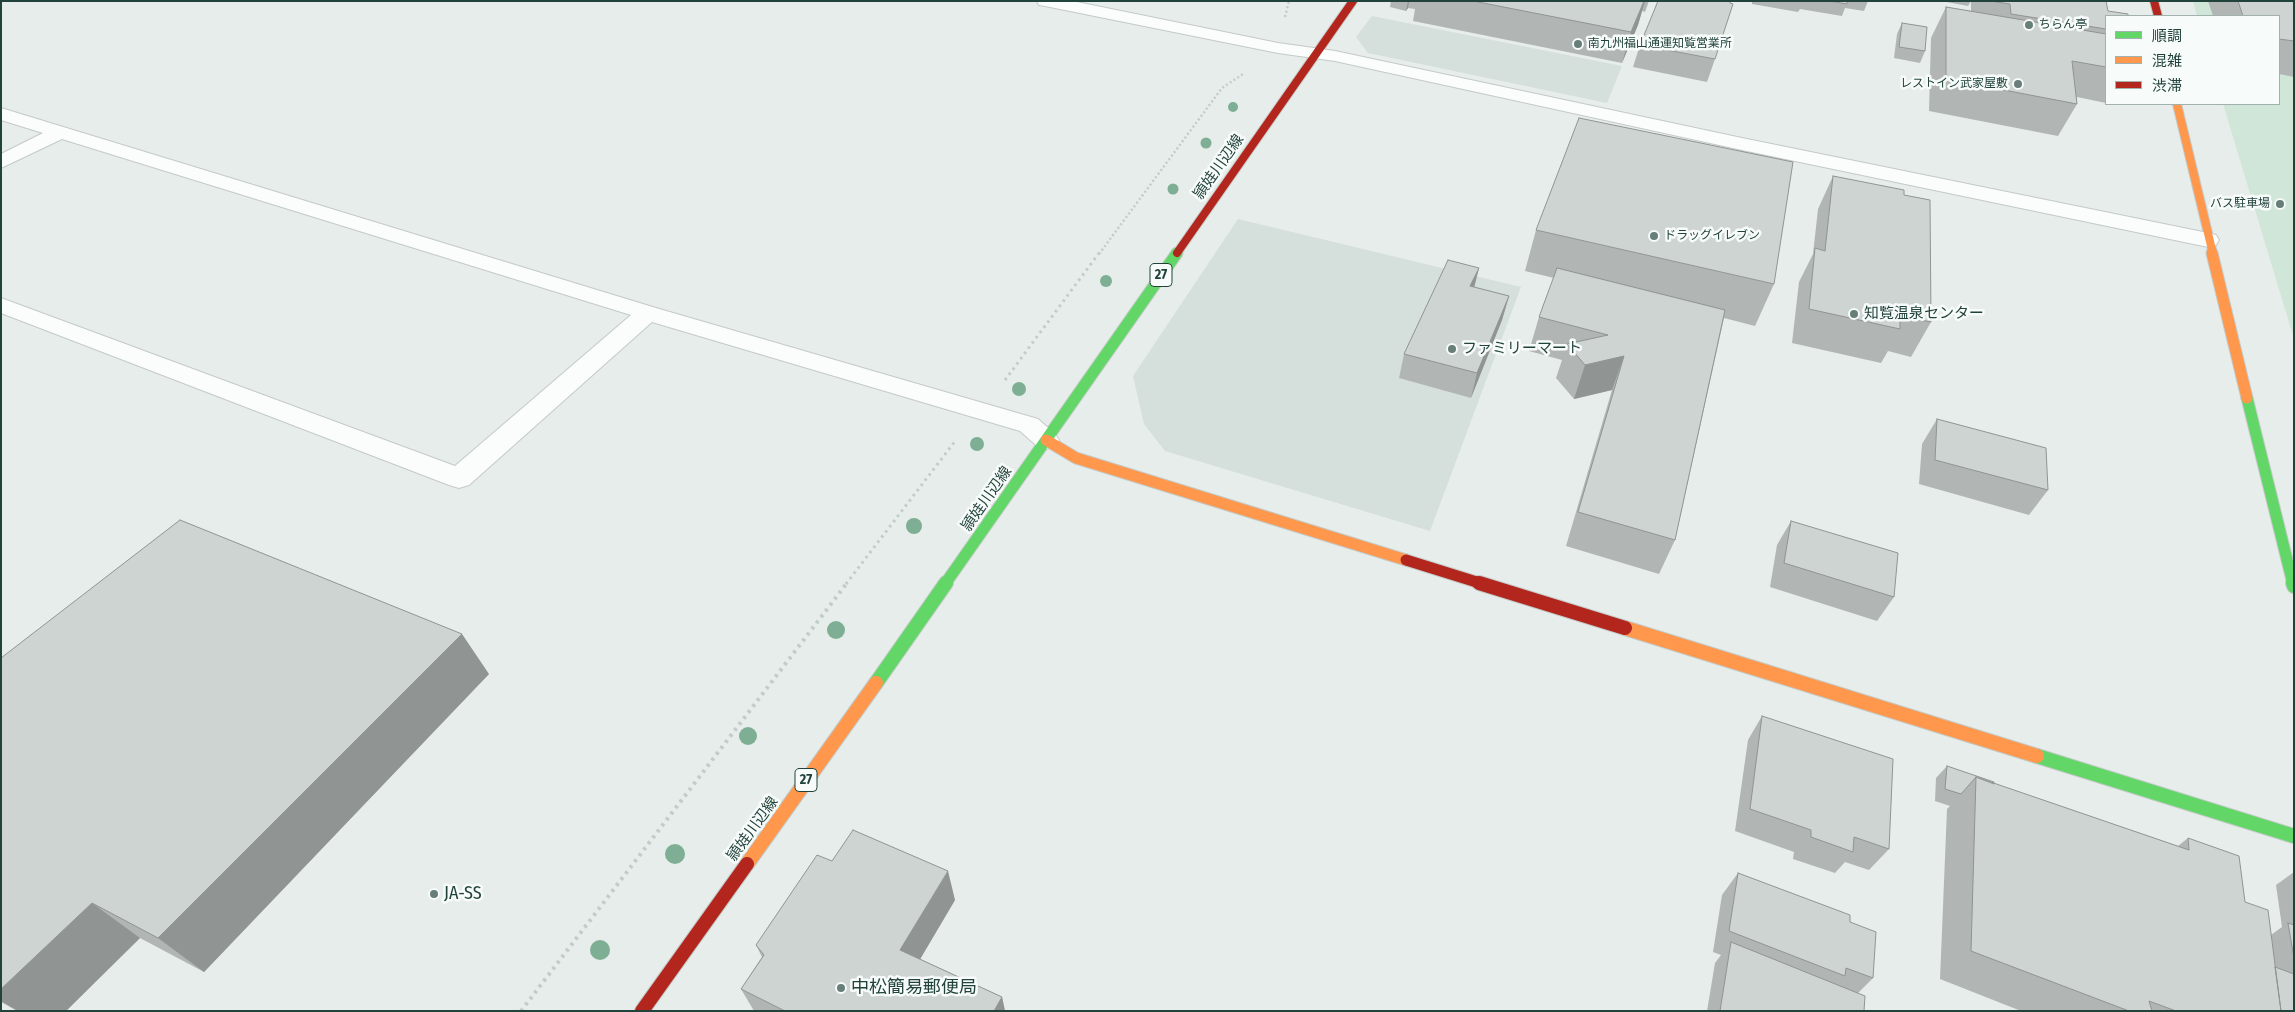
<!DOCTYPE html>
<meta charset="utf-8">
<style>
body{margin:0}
#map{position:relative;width:2295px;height:1012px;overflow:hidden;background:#e7edea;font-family:"Fira Sans Condensed","Noto Sans JP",sans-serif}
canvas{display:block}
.frame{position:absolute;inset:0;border:2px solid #22433c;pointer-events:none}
.legend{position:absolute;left:2105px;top:15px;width:175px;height:90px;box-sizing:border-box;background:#f7fbf9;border:1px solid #a2b1ad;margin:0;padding:6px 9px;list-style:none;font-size:15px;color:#22433c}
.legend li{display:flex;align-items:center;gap:10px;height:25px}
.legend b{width:25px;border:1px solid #a2b1ad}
</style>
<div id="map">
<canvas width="2295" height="1012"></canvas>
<div class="frame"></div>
<ul class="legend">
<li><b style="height:6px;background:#63d668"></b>順調</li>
<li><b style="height:6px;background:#ff974d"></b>混雑</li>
<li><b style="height:6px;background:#b3261e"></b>渋滞</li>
</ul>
</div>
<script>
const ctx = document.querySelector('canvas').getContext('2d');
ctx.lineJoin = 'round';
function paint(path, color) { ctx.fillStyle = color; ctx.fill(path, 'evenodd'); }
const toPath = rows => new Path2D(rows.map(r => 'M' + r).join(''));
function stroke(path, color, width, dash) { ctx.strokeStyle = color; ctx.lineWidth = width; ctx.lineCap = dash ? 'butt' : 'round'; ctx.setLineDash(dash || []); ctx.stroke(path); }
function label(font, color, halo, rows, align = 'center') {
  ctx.font = font + ' "Fira Sans Condensed","Noto Sans JP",sans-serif'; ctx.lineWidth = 5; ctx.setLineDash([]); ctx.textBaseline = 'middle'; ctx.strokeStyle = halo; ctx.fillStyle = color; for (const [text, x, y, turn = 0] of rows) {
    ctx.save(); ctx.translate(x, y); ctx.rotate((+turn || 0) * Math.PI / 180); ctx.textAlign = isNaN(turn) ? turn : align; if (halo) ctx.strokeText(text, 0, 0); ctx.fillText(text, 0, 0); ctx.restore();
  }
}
paint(toPath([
 [1372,16,1622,66,1607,103,1368,53,1356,37],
 [1238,219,1521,287,1430,531,1165,451,1144,424,1133,376]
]), '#d5dfdb');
paint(toPath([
 [2193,1,2294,1,2294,339,2223,104,2279,104,2279,16,2197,16]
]), '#d0e6d8');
const street = toPath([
 [1037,1,1072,1,1278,43,1335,51,1742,138,2208,233,2216,235,2219,240,2216,245,2208,247,1742,150,1335,61,1278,53,1045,6,1039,5,1037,1],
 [1,108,656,308,1038,419,1055,434,1059,440,1055,446,1046,449,1037,446,1020,431,652,322,469,485,459,488,449,485,1,313,1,298,455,466,631,315,62,139,1,168,1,154,43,133,1,120,1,108]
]);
const fastFar1 = toPath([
 [2247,398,2293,584],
 [945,584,1177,253]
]);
const fast = toPath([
 [2293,583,2294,586],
 [876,683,946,583],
 [2037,756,2294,836]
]);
const slowFar2 = toPath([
 [2177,104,2213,254]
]);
const slowFar1 = toPath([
 [2212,253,2247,398],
 [1046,440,1076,458,1406,560]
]);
const slow = toPath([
 [1625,628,2037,756],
 [747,864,876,683]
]);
const jamFar2 = toPath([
 [2154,1,2158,16],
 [1177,253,1353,1]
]);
const jamFar1 = toPath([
 [1406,560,1483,584]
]);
const jam = toPath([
 [1479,583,1625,628],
 [642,1011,747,864]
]);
stroke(street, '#c4cac8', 2);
stroke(fastFar1, '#c3cbc8', 13);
stroke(fast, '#c3cbc8', 16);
stroke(slowFar2, '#c3cbc8', 10);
stroke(slowFar1, '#c3cbc8', 13);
stroke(slow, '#c3cbc8', 16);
stroke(jamFar2, '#c3cbc8', 10);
stroke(jamFar1, '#c3cbc8', 13);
stroke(jam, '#c3cbc8', 16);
stroke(toPath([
 [1285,17,1289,1],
 [1099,254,1222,88,1243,74]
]), '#c2ccca', 2.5, [2, 2.5]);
stroke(toPath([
 [1005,380,1099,253],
 [846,584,956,440]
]), '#c2ccca', 3, [2.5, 4]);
stroke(toPath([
 [521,1011,847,583]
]), '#c2ccca', 4, [3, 4.5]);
paint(street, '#fbfcfc');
stroke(fastFar1, '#63d668', 11);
stroke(fast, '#63d668', 14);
stroke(slowFar2, '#ff974d', 8);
stroke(slowFar1, '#ff974d', 11);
stroke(slow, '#ff974d', 14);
stroke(jamFar2, '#b3261e', 8);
stroke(jamFar1, '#b3261e', 11);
stroke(jam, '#b3261e', 14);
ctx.fillStyle = '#7eaf95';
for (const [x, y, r] of [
 [1233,107,5],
 [1206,143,5.5],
 [1173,189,5.5],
 [1106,281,6],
 [1019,389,7],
 [977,444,7],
 [914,526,8],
 [836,630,9],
 [748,736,9],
 [675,854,10],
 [600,950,10]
]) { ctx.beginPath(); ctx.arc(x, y, r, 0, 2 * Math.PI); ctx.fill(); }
paint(toPath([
 [1391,1,1649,1,1645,12,1642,11,1638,25,1622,63,1413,21,1415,9,1408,8,1406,11,1390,7],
 [1752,1,1868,1,1864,11,1845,8,1842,16,1800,9,1798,12,1752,4],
 [1941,1,1971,1,1968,6],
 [1971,1,2106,1,2106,103,2077,97,2077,104,2058,136,1929,111,1931,38,1946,7,1971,11],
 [2208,1,2294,1,2294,77,2279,74,2279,16,2213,16],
 [1902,23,1925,51,1920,63,1894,58,1897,34],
 [1640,45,1715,59,1707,82,1633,67],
 [1833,176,1904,195,1931,322,1911,357,1888,351,1881,363,1792,343,1799,282,1813,254,1818,209],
 [1536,230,1774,284,1755,326,1724,318,1675,540,1659,574,1566,546,1612,390,1574,399,1556,378,1562,360,1529,351,1539,317,1554,278,1525,271],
 [1479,268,1474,287,1509,296,1502,320,1471,398,1399,378,1404,354],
 [1937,419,2048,490,2029,515,1919,484,1922,444],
 [1791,521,1894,597,1877,621,1770,587,1777,545],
 [1,658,489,674,204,972,140,938,66,1011,17,1011,1,1002],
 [1762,716,1889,849,1869,870,1845,862,1835,873,1793,859,1794,852,1735,831,1748,740],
 [1947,766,1994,784,2178,846,2188,838,2245,902,2271,935,2282,927,2276,885,2294,872,2294,1011,2021,1011,1940,979,1947,809,1950,806,1935,801,1936,778],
 [1738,873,1850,922,1873,978,1858,993,1864,1011,1707,1011,1715,963,1721,955,1713,952,1722,895],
 [955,900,920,959,1002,997,1005,1011,754,1011,741,989,762,957,756,945]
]), '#b1b6b5');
paint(toPath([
 [1408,1,1409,1,1408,8,1406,11],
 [1644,1,1645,1,1638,25,1622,63,1631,32],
 [1479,268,1473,292,1470,286],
 [1509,296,1502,320,1471,398,1477,373],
 [1624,356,1612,390,1574,399,1585,365],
 [462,634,489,674,204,972,158,938],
 [948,871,955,900,909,978,900,950],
 [92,903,140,938,66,1011,18,1011,1,1001,1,989],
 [1002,997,1005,1011,994,1011]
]), '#909493');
const building = toPath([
 [1473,1,1644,1,1631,32,1473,1],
 [1658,1,1730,1,1730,3,1733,4,1715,59,1640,45,1658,1],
 [1829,1,1847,1,1847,4,1829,1],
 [1990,1,2106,1,2108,11,2128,14,2128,16,2106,16,2106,29,2011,14,2010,4,1990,1],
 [2238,1,2294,1,2294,41,2279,39,2279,16,2243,16,2238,1],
 [1946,7,2106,34,2106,67,2072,61,2077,104,1946,79,1946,7],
 [1902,23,1927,27,1925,51,1899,47,1902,23],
 [1579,118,1793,162,1774,284,1536,230,1579,118],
 [1833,176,1904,190,1904,195,1930,200,1931,322,1900,316,1900,329,1809,309,1815,248,1825,251,1833,176],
 [1448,260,1479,268,1470,286,1509,296,1477,373,1404,354,1448,260],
 [1557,268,1725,310,1675,540,1578,512,1624,356,1585,365,1567,344,1608,335,1539,317,1557,268],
 [1937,419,2046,448,2048,490,1935,460,1937,419],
 [180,520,462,634,158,938,92,903,1,989,1,658,180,520],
 [1791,521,1898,553,1894,597,1784,563,1791,521],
 [1762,716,1893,759,1889,849,1854,837,1853,852,1811,837,1811,830,1750,809,1762,716],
 [1947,766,1994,782,1994,784,1976,777,1961,794,1945,789,1947,766],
 [1976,777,2189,850,2188,838,2239,856,2245,902,2268,910,2281,1011,2176,1011,2149,1001,2152,1011,2129,1011,1971,951,1976,777],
 [853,830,948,871,900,950,1002,997,994,1011,785,1011,741,989,764,955,756,945,817,855,832,861,853,830],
 [1738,873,1850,915,1850,922,1876,932,1873,978,1846,968,1845,976,1729,931,1738,873],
 [2288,923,2294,925,2294,958,2288,923],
 [1731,942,1865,996,1864,1011,1720,1011,1731,942],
 [2275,967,2294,974,2294,1011,2281,1011,2275,967]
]);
paint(building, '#ced4d2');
stroke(building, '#909493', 1);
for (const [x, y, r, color] of [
 [2029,25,5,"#677e79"],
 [1578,44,5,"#677e79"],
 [2018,84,5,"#677e79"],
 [2280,204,5,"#677e79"],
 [1654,236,5,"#677e79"],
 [1854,314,5,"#677e79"],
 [1452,349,5,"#677e79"],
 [434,894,5,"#677e79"],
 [841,988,5,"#677e79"]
]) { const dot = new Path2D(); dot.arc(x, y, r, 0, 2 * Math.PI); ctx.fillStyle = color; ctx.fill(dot); stroke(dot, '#f7fbf9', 2); }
label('12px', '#22433c', '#f7fbf9', [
 ["ちらん亭",2039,25],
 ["南九州福山通運知覧営業所",1588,44],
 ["レストイン武家屋敷",2008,84,"right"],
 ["バス駐車場",2270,204,"right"],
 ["ドラッグイレブン",1664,236]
], 'left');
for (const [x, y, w] of [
 [1161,275,22],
 [806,780,22]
]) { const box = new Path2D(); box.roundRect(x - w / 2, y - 11.5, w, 23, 4); ctx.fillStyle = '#f7fbf9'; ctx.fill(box); stroke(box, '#22433c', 1); }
label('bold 14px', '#22433c', null, [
 ["27",1161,275],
 ["27",806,780]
]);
label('15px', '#22433c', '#f7fbf9', [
 ["頴娃川辺線",1219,167,-55],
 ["頴娃川辺線",987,499,-55],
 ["頴娃川辺線",753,829,-54]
]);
label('15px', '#22433c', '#f7fbf9', [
 ["知覧温泉センター",1864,314],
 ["ファミリーマート",1462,349]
], 'left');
label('18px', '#22433c', '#f7fbf9', [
 ["JA-SS",444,894],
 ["中松簡易郵便局",851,988]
], 'left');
</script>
